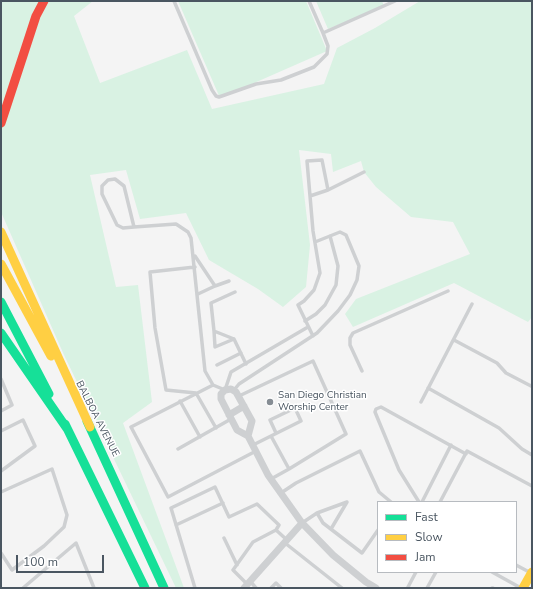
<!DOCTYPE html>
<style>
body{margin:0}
#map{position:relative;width:533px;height:589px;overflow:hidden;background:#f4f4f4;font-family:"Nunito Sans",sans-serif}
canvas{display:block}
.frame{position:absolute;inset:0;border:2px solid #4a5661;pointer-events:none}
.legend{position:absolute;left:377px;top:501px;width:140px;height:72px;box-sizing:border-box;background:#fff;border:1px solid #b7bbc0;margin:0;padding:5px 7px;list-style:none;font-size:12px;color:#4a5661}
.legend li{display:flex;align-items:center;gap:8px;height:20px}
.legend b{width:20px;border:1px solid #b7bbc0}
.scale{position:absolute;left:16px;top:555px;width:88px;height:18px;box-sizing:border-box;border:2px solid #4a5661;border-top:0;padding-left:5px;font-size:12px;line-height:14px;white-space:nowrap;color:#4a5661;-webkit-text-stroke:3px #fff;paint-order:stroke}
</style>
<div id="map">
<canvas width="533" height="589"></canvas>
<div class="frame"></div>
<ul class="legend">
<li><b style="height:5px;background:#16e098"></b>Fast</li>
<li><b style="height:5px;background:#ffcf43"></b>Slow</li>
<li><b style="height:5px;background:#f24e42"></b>Jam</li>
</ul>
<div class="scale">100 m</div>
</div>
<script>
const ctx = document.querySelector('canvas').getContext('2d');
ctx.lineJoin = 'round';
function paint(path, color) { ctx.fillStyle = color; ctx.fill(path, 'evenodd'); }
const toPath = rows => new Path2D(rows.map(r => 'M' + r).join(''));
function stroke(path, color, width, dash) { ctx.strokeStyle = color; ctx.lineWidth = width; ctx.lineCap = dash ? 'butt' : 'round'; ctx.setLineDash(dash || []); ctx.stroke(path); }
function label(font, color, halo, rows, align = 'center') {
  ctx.font = font + ' "Nunito Sans",sans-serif'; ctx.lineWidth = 3; ctx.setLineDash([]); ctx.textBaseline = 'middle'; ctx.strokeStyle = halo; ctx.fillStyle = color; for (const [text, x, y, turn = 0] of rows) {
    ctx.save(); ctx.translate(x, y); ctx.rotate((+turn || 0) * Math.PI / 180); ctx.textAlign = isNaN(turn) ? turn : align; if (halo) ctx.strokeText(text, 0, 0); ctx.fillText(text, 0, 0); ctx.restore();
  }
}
paint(toPath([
 [1,1,93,1,74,16,100,83,187,50,212,109,324,84,337,48,375,28,420,1,532,1,532,317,528,322,454,283,353,327,345,314,356,299,470,254,453,222,411,217,376,187,364,172,361,161,333,172,331,154,299,150,310,245,306,287,283,307,258,289,209,260,186,213,140,219,126,170,90,175,116,287,138,285,152,402,123,423,184,588,176,588,64,355,1,212],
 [178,1,306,1,327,51,220,98],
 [316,1,382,1,384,6,328,29]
]), '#d9f2e3');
stroke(toPath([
 [174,1,212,90,216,96,219,97,256,84,281,80,314,67,327,54,328,46,323,33,395,1],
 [309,1,323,33],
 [310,196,328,190,364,172],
 [134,227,123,228,117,225,102,194,102,186,108,180,115,179,124,186,134,227,176,224,188,232,191,238,205,371,213,385],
 [195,256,215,286,198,294],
 [195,267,150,272,155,328,166,390,196,393,216,428],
 [215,286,229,281],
 [235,292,211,303,214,331,234,339,246,364],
 [305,321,316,314,325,305,336,285,338,266,330,236],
 [214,331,215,347,234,339],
 [313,336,298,305,304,301,314,290,320,273,313,231,307,161,322,160,328,190],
 [454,340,497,363,506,373,531,386,532,385],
 [217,365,241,353],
 [362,371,350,345,350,338,353,333,448,291],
 [1,379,12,405,1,411],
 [428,388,499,428,522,449,532,455],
 [234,390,239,384,317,333,338,311,350,295,357,280,359,266,346,235,340,232,315,242],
 [239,396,313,361,346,434,289,469],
 [180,401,200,437],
 [421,402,472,304],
 [1,431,23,420,35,446,1,471],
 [271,436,289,469,271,479],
 [253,445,301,421,295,408,270,420,276,433],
 [178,449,231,419],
 [256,451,168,497,131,427,213,385,225,390,231,372,308,327],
 [1,492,52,469,67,515,64,527,44,546,12,570,1,553],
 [281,493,296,483,360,451,379,492,391,502],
 [419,502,399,470,375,412,376,409,381,407,466,454],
 [422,502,451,445],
 [440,502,467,451,532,486],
 [317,513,347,502,331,529],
 [302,523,317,513,323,523,362,553,378,530],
 [176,525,223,503],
 [224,538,237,565],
 [285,543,342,588],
 [516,565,531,573],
 [492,572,521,588],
 [250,581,256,588],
 [247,584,233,570,253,542,276,530],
 [23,588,76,543,94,588],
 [195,588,171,508,215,487,229,517,257,504,279,525,276,530,287,540],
 [271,588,276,583,281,588],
 [409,588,408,587,416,572],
 [427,588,436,572],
 [492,588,493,588]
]), '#ced0d2', 3.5);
stroke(toPath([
 [229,415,244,406],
 [248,436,252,421,236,392,231,389,225,390,221,394,221,399,237,430,248,436,268,475,302,523,333,555,366,582,376,588],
 [244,588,302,523]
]), '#ced0d2', 7);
stroke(toPath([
 [1,302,49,394],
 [1,333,68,430],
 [87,421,164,588],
 [65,424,145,588]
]), '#16e098', 9);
stroke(toPath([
 [1,232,90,427],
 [1,264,51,356],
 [523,588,532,572]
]), '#ffcf43', 9);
stroke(toPath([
 [1,123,36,16,44,1]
]), '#f24e42', 9);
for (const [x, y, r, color] of [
 [270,402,4,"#868d94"]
]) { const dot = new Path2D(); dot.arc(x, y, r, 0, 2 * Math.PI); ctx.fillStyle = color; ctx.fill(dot); stroke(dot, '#fff', 1.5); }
label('10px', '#4a5661', '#fff', [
 ["San Diego Christian",278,396],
 ["Worship Center",278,408]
], 'left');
label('10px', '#4a5661', '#fff', [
 ["BALBOA AVENUE",97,419,63]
]);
</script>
